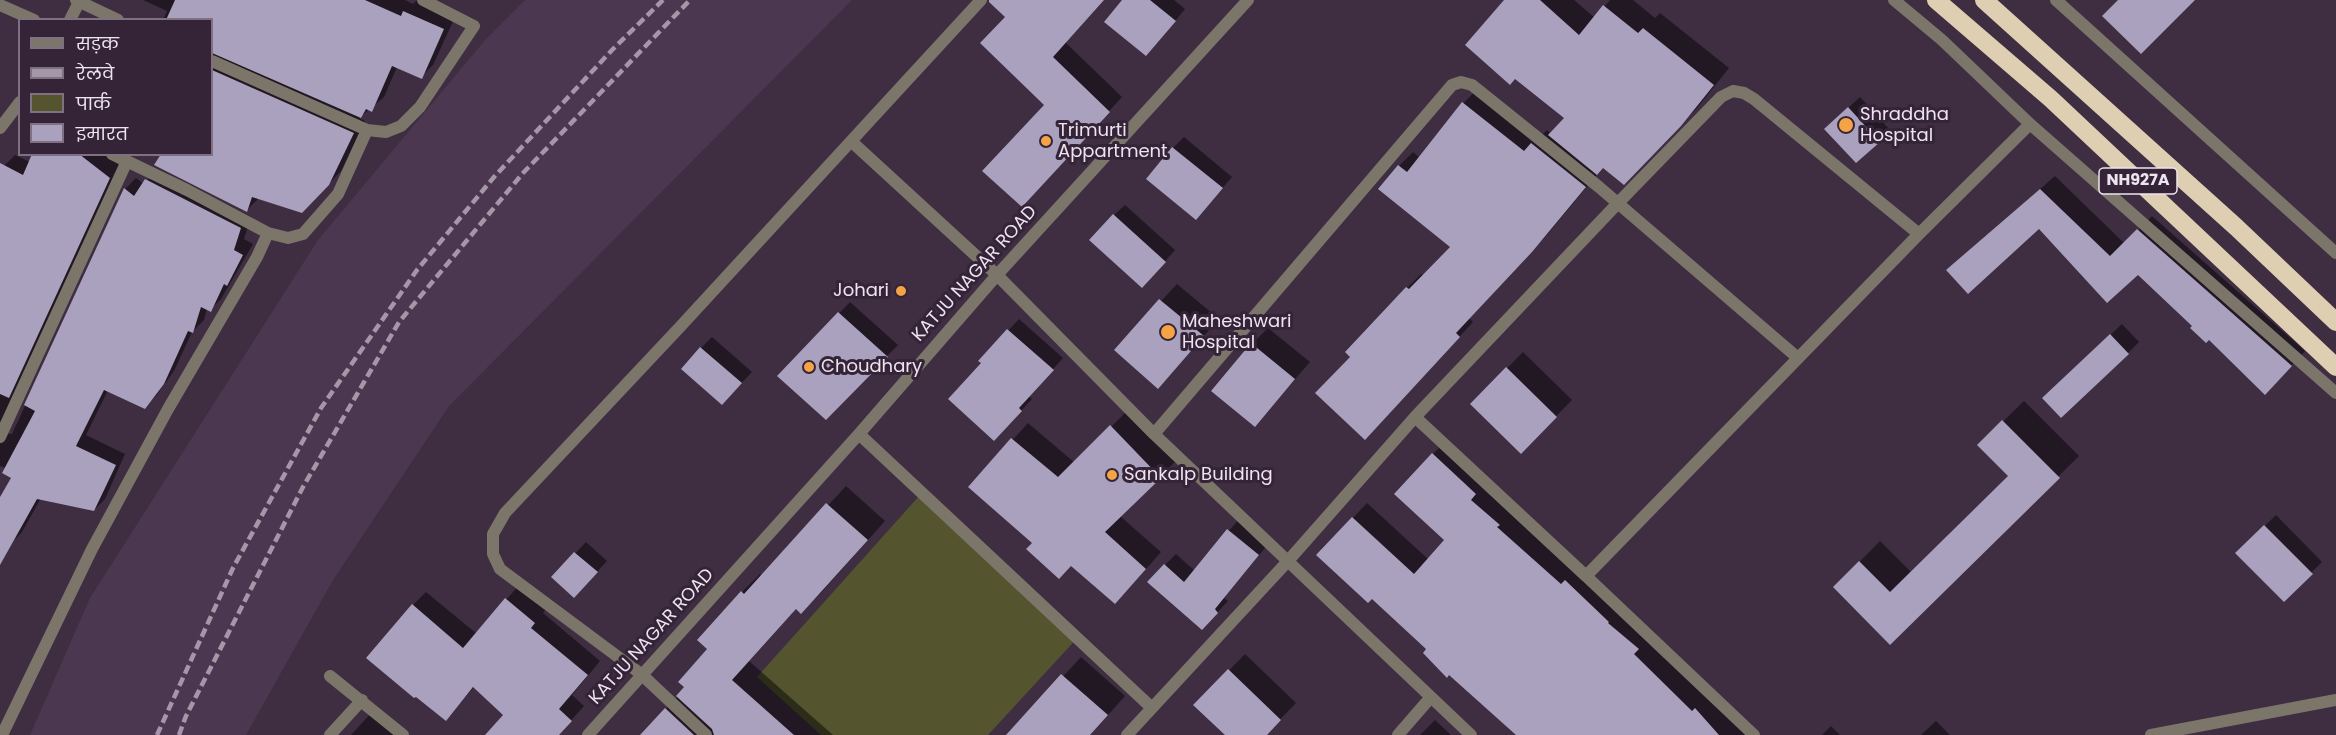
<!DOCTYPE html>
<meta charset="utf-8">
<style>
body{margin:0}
#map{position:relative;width:2336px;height:735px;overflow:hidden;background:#3f2d42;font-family:Poppins,"Noto Sans Devanagari",sans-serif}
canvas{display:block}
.legend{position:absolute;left:18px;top:18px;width:195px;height:138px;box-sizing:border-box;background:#352438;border:2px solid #7f7082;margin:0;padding:8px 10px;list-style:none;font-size:18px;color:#eee3f0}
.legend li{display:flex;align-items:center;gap:12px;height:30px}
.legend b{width:30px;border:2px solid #7f7082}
</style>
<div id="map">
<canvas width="2336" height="735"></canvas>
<ul class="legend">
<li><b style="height:8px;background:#7c766a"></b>सड़क</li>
<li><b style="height:8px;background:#a597a8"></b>रेलवे</li>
<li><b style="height:16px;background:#54552f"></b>पार्क</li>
<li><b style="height:16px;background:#a9a1be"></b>इमारत</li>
</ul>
</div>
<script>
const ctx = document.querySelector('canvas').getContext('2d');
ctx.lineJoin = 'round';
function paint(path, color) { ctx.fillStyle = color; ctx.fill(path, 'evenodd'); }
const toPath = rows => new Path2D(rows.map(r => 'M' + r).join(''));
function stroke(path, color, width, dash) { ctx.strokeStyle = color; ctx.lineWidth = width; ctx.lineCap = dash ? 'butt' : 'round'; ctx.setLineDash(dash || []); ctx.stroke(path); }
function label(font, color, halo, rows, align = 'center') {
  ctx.font = font + ' Poppins,sans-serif'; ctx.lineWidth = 6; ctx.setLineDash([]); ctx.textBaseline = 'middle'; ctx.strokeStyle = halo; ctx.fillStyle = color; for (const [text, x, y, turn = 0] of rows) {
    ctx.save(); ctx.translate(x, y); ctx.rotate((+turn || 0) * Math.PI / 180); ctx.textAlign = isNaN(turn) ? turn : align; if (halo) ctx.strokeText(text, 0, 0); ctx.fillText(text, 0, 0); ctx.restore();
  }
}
paint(toPath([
 [525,0,852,0,449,406,333,580,246,735,30,735,90,598,318,240,486,39]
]), '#4c3750');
paint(toPath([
 [920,495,1081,634,988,735,821,735,757,677]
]), '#54552f');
paint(toPath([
 [143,0,405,0,413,4,417,0,455,17,433,65,421,77,397,67,384,97,359,118,365,121,341,171,314,199,259,198,246,211,212,154,212,20,163,20,167,11],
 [1006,0,1103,0,1065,42,1122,97,1036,191,1047,105,1008,17],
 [1124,0,1174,0,1185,9,1157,43],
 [1506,0,1574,0,1595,18,1610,0,1633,0,1655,18,1660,13,1729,68,1697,108,1624,183,1604,166,1546,236,1469,318,1473,322,1379,424,1352,357,1347,352,1407,288,1421,274,1424,276,1452,247,1399,166,1413,152,1420,158,1463,104,1477,89,1539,138,1547,130,1551,134,1566,118],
 [1860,97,1890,130,1879,141,1837,118],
 [1184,137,1232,177,1196,218,1173,148],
 [33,154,104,154,120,166,7,434,12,434,125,189,136,178,144,184,158,169,251,217,244,239,253,244,221,299,210,310,207,309,204,320,192,332,174,371,156,396,144,408,108,390,86,435,125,454,105,499,94,510,41,498,22,532,11,543,0,537,0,501,13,477,6,468,0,466,0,173,4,166,15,155,30,162],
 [2055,176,2125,244,2152,216,2305,351,2279,379,2194,326,2138,273,2039,227,1948,270],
 [1125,205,1175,250,1153,275,1114,215],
 [1177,284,1219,319,1158,387,1116,350],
 [850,302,898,345,826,418,779,376],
 [1019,319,1063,358,1029,396,1032,399,1005,428,980,361],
 [2122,324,2139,342,2128,353,2055,387],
 [1268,328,1310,362,1255,425,1252,344],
 [712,337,752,372,733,392,701,348],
 [1523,352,1572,400,1521,452,1472,404],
 [2024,401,2079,456,1890,643,1835,587,1880,541,1912,573,2010,476,1979,445],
 [1127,411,1176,461,1120,516,1161,552,1131,586,1072,564,1034,542,970,487,1028,423,1075,463],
 [1447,440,1746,735,1517,735,1372,597,1318,555,1367,503,1429,560,1446,540,1433,454],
 [846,486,885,521,820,594,801,612,797,608,749,661,833,735,642,735,686,687,742,592,760,574,763,576],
 [2276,515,2322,562,2284,600,2237,553],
 [1239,519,1269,543,1224,598,1228,601,1213,617,1165,565,1176,554,1195,571],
 [586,542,607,561,585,585,553,577],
 [519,585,547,608,543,613,600,661,572,695,584,706,558,735,487,735,505,714,475,686,446,719,413,605,426,592,477,634],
 [1245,654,1296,703,1265,735,1227,735,1196,705],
 [1081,657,1125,696,1090,735,1009,735],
 [373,711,405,735,351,735],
 [1435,720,1451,735,1420,735],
 [1936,721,1950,735,1921,735],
 [1831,726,1840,735,1822,735]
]), '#0007');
paint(toPath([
 [175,0,365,0,401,16,403,11,444,29,422,79,392,66,372,112,366,109,361,118,212,53,212,20,166,20],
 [989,0,1104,0,1053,57,1110,112,1022,207,982,171,1044,105,980,43,1005,17,989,2],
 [1122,0,1150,0,1176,21,1146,56,1104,22],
 [1504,0,1540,0,1579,35,1603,5,1638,33,1643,28,1714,85,1681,126,1624,185,1603,168,1597,175,1548,135,1564,118,1515,79,1510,85,1465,45],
 [2118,0,2195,0,2141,54,2102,16],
 [212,70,354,133,329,185,302,213,252,197,247,212,154,165,161,154,212,154],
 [1462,102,1524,151,1531,143,1586,187,1532,252,1456,333,1460,337,1365,440,1315,393,1350,357,1345,352,1406,287,1409,289,1450,247,1378,189,1398,165,1407,172],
 [1848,107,1880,142,1856,163,1824,129],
 [1172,147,1223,188,1196,220,1146,179],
 [32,154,79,154,110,178,9,398,0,394,0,163,23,175],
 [145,179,241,228,234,250,243,255,227,286,224,284,211,312,201,307,193,333,188,331,164,384,145,409,104,390,76,446,116,465,94,511,37,499,0,565,0,497,11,478,2,473,35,411,24,405,124,188,134,196],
 [2040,189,2110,256,2137,229,2292,366,2265,395,2209,340,2206,343,2190,328,2192,326,2138,275,2107,303,2039,229,1968,294,1946,270],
 [1113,214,1166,262,1142,288,1089,240],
 [1159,299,1204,336,1158,389,1114,350],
 [838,312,888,357,826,420,777,376],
 [1007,329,1054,370,1019,408,1022,411,994,441,948,399,981,363,978,361],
 [2110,334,2129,354,2061,418,2042,398],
 [1251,343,1295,379,1255,427,1211,391],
 [700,347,742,383,722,405,681,369],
 [1506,367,1557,417,1521,454,1470,404],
 [2002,420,2060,478,1890,645,1833,587,1859,561,1890,592,2008,476,1977,445],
 [1110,425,1161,478,1105,532,1146,569,1115,604,1071,566,1059,579,1026,549,1032,543,968,487,1011,438,1058,477],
 [1432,453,1476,494,1471,500,1500,525,1497,527,1561,584,1565,580,1609,622,1608,623,1639,649,1634,654,1692,711,1695,708,1719,735,1516,735,1449,675,1447,678,1423,653,1426,649,1372,599,1368,603,1316,555,1352,517,1414,574,1444,540,1394,494],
 [826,503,868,540,801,614,796,609,732,680,794,735,714,735,712,729,676,696,684,687,678,682,707,649,697,640,741,591,744,594],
 [2264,525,2313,574,2284,602,2235,553],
 [1227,529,1259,555,1215,609,1218,613,1202,630,1147,582,1164,564,1184,582],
 [574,552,598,572,574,598,551,577],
 [505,598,535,623,531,628,588,675,559,709,572,721,559,735,485,735,503,715,473,687,446,721,416,697,414,698,366,658,412,604,463,648],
 [1228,669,1281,720,1267,735,1225,735,1193,705],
 [1061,674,1108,715,1090,735,1006,735],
 [665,708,694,735,640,735]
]), '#a9a1be');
stroke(toPath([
 [76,0,118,20],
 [1894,0,1942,40,2030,124,2336,393],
 [2056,0,2336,253],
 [0,5,34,20],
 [70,20,80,0],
 [212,61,367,130,386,132,401,126,420,107,474,26,423,0],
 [0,128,20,102],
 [852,142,997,275,1154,434,1471,735],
 [112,154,187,190,268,233,288,238,303,234,338,194,367,130],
 [1415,417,1618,203,1721,97,1733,91,1744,93,1754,99,1919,234],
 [859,434,1152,708],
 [1154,434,1452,85,1461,82,1472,85,1599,187,1798,358],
 [0,437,127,161],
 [330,676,403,735],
 [2,735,92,549,168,409,257,257,268,233],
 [330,735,362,700],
 [588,735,859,434,997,275,1248,0],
 [706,735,641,674,500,569,493,554,493,534,505,513,679,328,981,0],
 [1127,735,1288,561,1415,417,1586,576],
 [1398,735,1431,697],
 [1754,735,1586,576,1919,234,2030,124],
 [2151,735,2336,700]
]), '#7c766a', 12);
stroke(toPath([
 [1936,0,2051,99,2336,367],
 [1984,0,2236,227,2336,322]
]), '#dfcfb2', 18);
stroke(toPath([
 [157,735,233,568,321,408,417,270,494,177,613,49,663,0],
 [179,735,186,716,303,487,399,322,523,173,690,0]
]), '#a597a8', 4.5, [9, 4.5]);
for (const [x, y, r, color] of [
 [1846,125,8,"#f4a345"],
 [1046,141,6,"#f4a345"],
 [901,291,6,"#f4a345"],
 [1168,332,8,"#f4a345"],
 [809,367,6,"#f4a345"],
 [1112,475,6,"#f4a345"]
]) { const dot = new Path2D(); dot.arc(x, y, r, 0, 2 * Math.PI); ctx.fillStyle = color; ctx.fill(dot); stroke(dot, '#352438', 2); }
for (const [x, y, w] of [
 [2138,181,78]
]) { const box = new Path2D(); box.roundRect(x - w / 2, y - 13, w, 26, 4.5); ctx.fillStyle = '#352438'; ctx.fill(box); stroke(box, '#eee3f0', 1.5); }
label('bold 16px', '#eee3f0', null, [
 ["NH927A",2138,181]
]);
label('18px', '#eee3f0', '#352438', [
 ["Shraddha",1860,115],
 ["Hospital",1860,136],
 ["Trimurti",1058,131],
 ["Appartment",1058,152],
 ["Johari",889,291,"right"],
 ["Maheshwari",1182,322],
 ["Hospital",1182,343],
 ["Choudhary",821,367],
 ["Sankalp Building",1124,475]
], 'left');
label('18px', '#eee3f0', '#352438', [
 ["KATJU NAGAR ROAD",975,274,-48],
 ["KATJU NAGAR ROAD",652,637,-48]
]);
</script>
